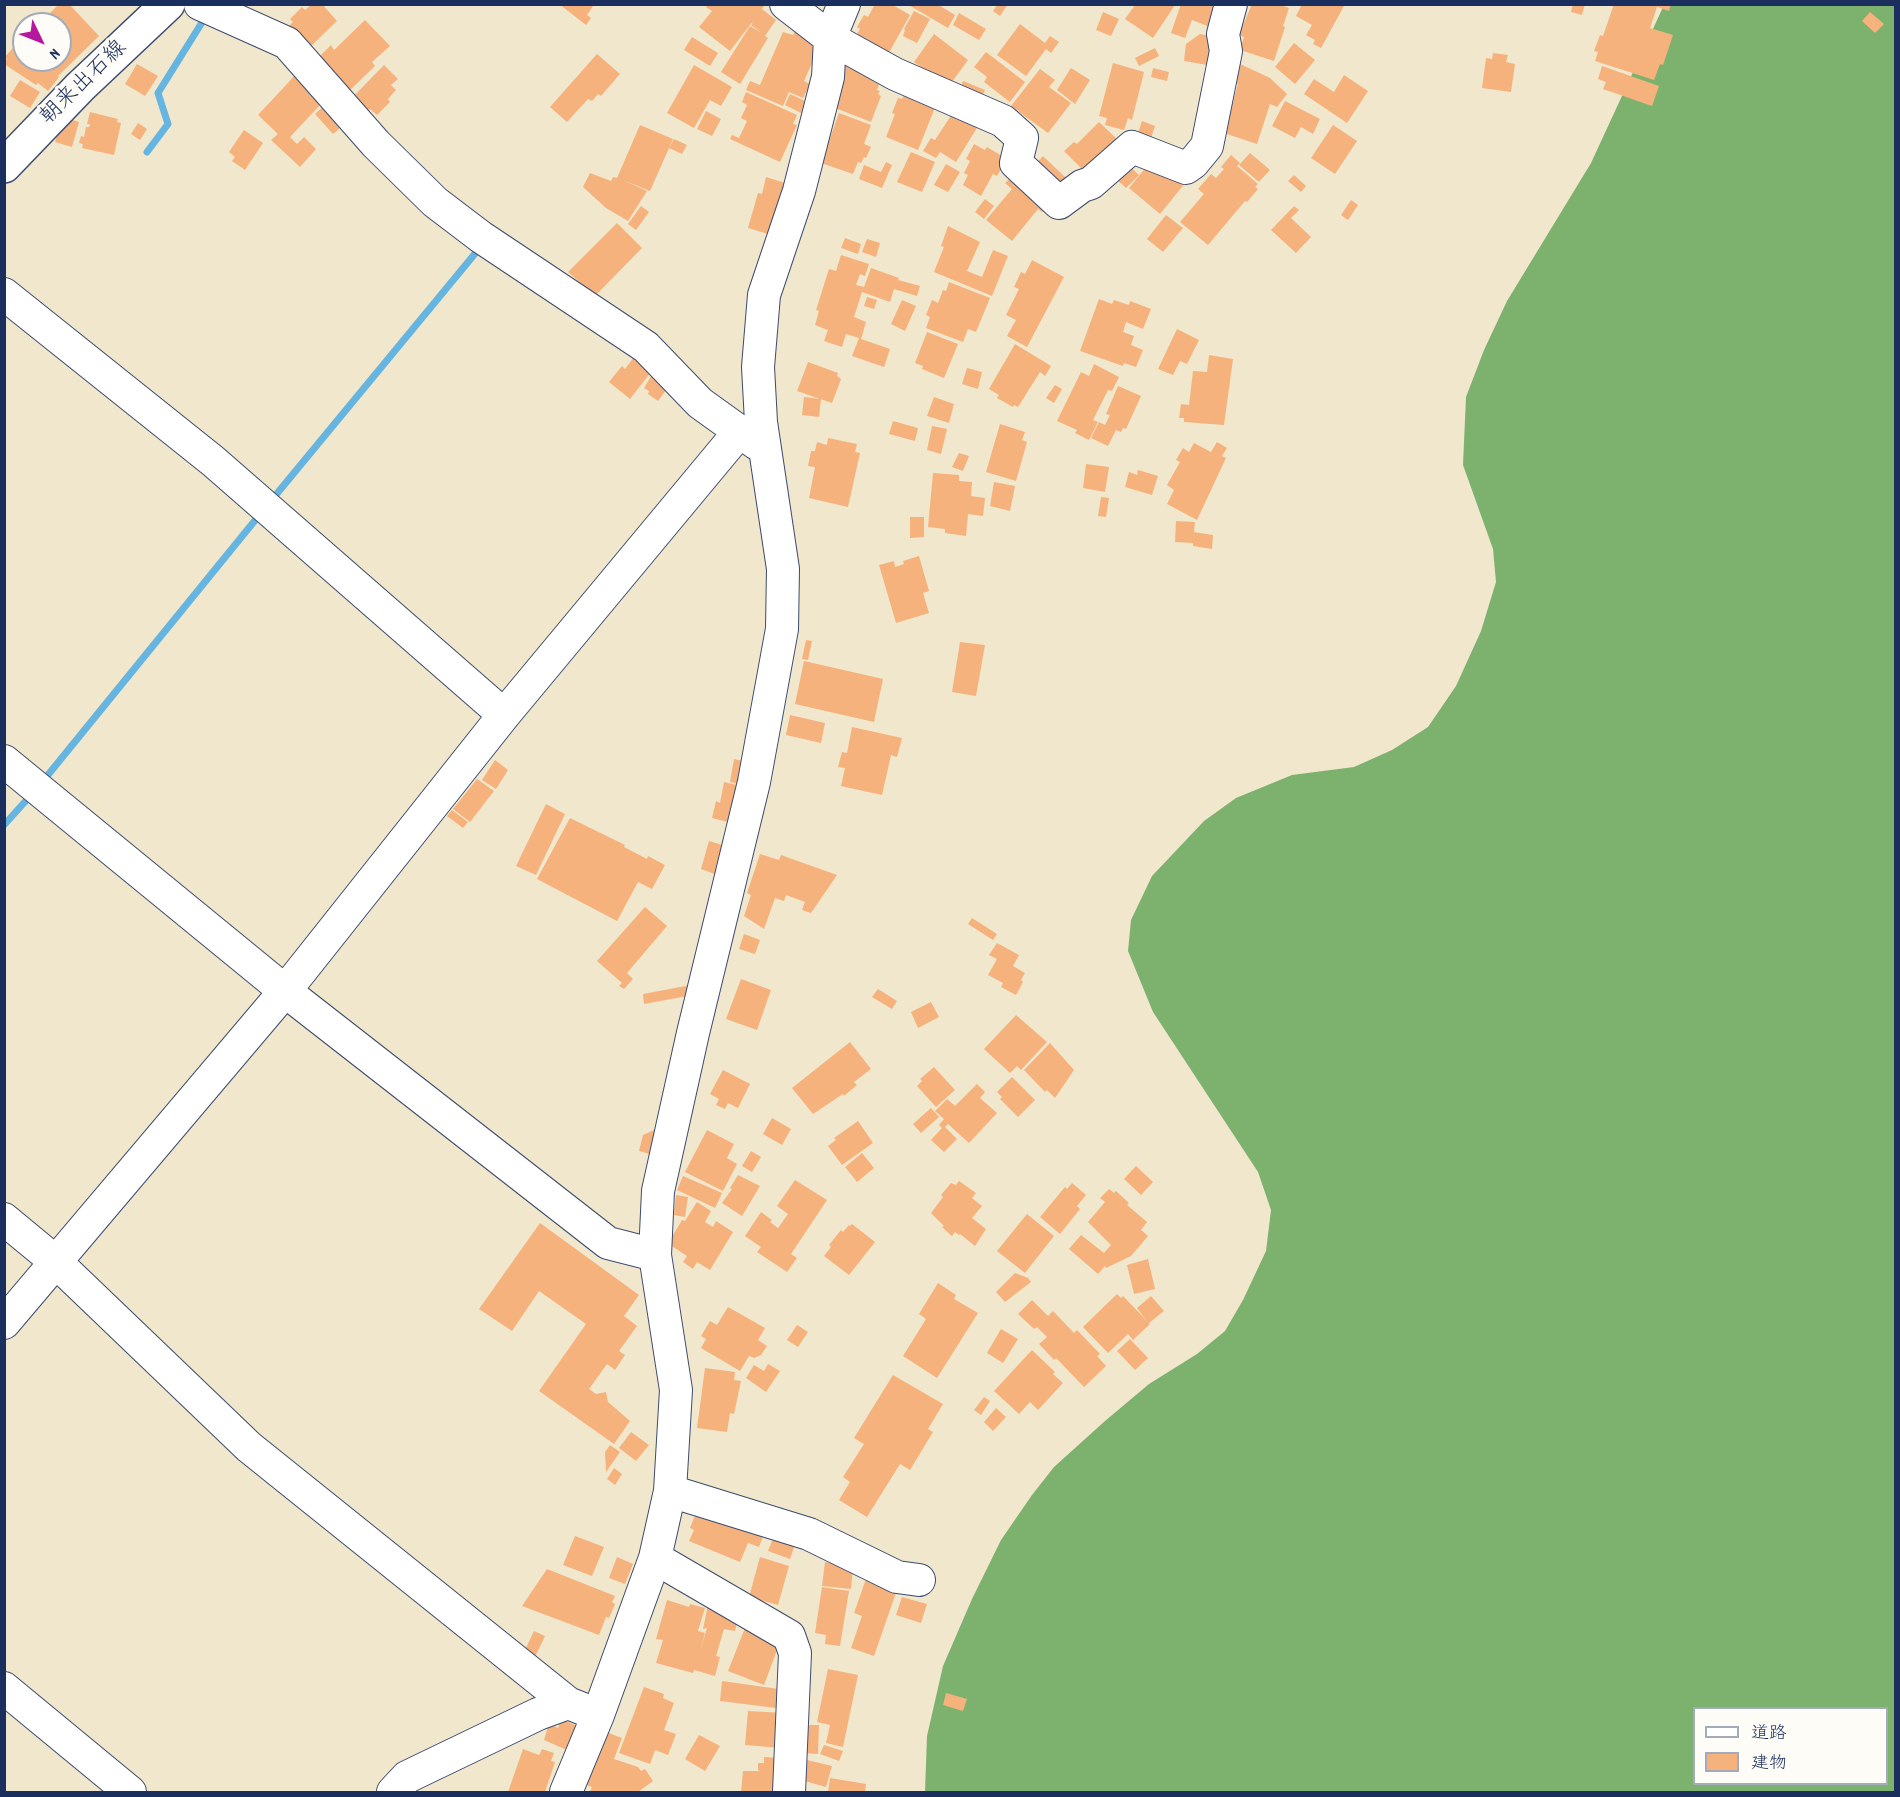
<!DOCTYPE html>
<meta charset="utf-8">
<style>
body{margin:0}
#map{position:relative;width:1900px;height:1797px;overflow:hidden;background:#f1e7cc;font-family:Dekko,"Klee One",sans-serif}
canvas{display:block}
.frame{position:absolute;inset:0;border:6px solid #1b2f5e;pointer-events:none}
.legend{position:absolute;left:1693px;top:1707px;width:195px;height:78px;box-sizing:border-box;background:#fdfcf7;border:2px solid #a3aaba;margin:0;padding:8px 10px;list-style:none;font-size:18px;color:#1b2f5e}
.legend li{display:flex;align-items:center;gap:12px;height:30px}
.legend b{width:30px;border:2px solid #a3aaba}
.north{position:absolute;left:12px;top:12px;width:60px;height:60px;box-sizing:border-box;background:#fdfcf7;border:2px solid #a3aaba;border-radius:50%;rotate:133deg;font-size:16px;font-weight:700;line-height:24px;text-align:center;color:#1b2f5e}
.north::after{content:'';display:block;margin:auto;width:21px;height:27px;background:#b5179e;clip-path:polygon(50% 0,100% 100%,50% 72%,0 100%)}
</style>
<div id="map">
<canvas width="1900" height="1797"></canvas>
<div class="frame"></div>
<ul class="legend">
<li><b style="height:8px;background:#fff"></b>道路</li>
<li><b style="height:16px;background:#f5b27d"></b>建物</li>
</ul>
<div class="north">N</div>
</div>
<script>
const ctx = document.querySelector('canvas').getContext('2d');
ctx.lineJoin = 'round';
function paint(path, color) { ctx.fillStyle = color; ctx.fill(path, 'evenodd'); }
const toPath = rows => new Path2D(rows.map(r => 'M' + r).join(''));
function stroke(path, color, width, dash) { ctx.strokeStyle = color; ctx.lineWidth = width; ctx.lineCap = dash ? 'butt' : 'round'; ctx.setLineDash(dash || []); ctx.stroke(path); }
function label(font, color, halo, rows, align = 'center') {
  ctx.font = font + ' Dekko,"Klee One",sans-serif'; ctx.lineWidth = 6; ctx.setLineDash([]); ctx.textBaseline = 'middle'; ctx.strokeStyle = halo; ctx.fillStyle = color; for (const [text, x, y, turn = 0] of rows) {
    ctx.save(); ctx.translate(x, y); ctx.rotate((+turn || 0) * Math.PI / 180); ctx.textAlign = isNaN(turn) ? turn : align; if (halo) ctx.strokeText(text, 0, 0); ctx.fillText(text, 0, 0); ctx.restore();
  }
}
paint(toPath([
 [1664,5,1895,5,1895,1792,925,1792,927,1736,943,1666,972,1599,1001,1540,1032,1495,1054,1467,1105,1421,1149,1384,1197,1354,1225,1331,1243,1300,1266,1251,1271,1210,1258,1172,1153,1012,1128,951,1131,920,1152,876,1204,821,1236,798,1292,775,1354,767,1392,750,1428,727,1456,686,1481,631,1496,582,1493,549,1463,465,1466,397,1484,350,1507,301,1591,163],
 [1694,1708,1886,1708,1886,1784,1694,1784]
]), '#7db26e');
stroke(toPath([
 [147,152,168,124,158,93,206,16],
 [270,502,478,250,474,247],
 [43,781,261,513],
 [4,825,32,794]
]), '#66b5e0', 7);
paint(toPath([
 [59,4,69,4,99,36,58,76,54,71,59,77,48,91,38,83,36,85,4,64,4,62,7,59,5,57,23,36,24,60,60,60,60,24,55,24,47,16],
 [312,4,322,4,337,21,310,47,289,26,293,22,290,19,302,7,305,10],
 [559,4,591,4,593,6,587,15,591,18,586,25],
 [708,4,763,4,764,6,762,9,776,20,765,36,768,38,740,84,721,72,750,26,762,33,751,25,753,21,730,51,699,27,712,11,706,7],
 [875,4,891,4,910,15,886,58,854,40,860,29,857,27,864,15,868,17],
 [907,4,937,4,955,15,948,28],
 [998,4,1008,4,1000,16,993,11],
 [1181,4,1223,4,1215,29,1192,20,1185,38,1171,33],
 [1252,4,1278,4,1289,8,1283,26,1285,27,1274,61,1240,50,1244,37,1239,35],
 [1302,4,1345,4,1321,48,1313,44,1315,40,1306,35,1312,25,1296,16],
 [1573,4,1585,4,1582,15,1571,12],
 [1614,4,1671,4,1669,11,1657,7,1650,28,1673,35,1663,65,1660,64,1654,80,1595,61,1598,52,1594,51,1600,35,1603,36],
 [1135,5,1175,5,1153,38,1125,19],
 [914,11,930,19,917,43,903,36,905,30,904,29],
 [1103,12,1119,19,1111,36,1096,30],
 [1870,12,1884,24,1875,33,1862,21],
 [959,13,986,29,979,40,953,25],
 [365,20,390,46,372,62,375,66,348,92,317,59,331,45,334,50],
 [1020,24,1045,43,1050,36,1059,42,1051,53,1046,49,1026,76,997,55],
 [797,27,820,45,804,81,810,84,803,98,789,92,783,106,746,90,750,81,760,85,783,32,793,35],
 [934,34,968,60,949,86,914,62],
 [1200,34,1216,37,1213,66,1184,61,1186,44],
 [692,37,718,53,710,66,684,50],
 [1294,43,1315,60,1295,84,1275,67],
 [1155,48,1159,56,1139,66,1135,58],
 [986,52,1025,82,1010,102,984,82,987,77,974,67],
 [1493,53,1508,55,1506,62,1515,64,1511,92,1482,88,1486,58,1492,59],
 [597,54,620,74,601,96,598,94,592,101,588,99,567,122,550,107],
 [847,61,877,73,874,82,879,84,877,90,880,91,878,94,881,96,871,122,825,104,835,91],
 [1113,63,1144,72,1132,120,1128,118,1124,130,1105,125,1107,118,1099,116],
 [1238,63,1270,78,1287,94,1277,107,1270,104,1257,144,1224,133,1238,84,1233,82],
 [137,64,158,76,145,96,125,84],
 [384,65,398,79,391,85,396,90,388,99,390,102,377,115,370,109,366,113,351,99],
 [694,65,732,87,721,106,710,100,694,128,667,113],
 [1602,66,1659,86,1652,106,1603,89,1606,82,1598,79],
 [1071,68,1090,80,1075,104,1057,90],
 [1153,68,1169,72,1167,81,1151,77],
 [1040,69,1055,80,1049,87,1071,103,1048,133,1011,106],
 [299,71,321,104,290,137,297,144,304,137,316,149,300,167,271,140,278,134,258,115],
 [1344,75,1368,91,1347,123,1304,94,1314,79,1334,92],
 [20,80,40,92,30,108,10,96],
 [963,81,985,90,980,101,959,92],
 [907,88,938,100,918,150,886,137,895,114,892,113,898,98,902,99],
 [746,92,797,115,793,124,797,125,780,162,730,139,732,135,739,138,747,121,741,118,747,105,742,102],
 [790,94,805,101,801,113,785,105],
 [330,100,349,120,333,134,315,114],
 [1285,101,1320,119,1313,134,1301,127,1295,138,1272,126],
 [956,108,980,123,956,162,940,152,936,158,923,151,931,138,935,140],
 [706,111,721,119,712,136,697,129],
 [90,112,118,119,117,122,121,123,114,155,82,148,83,144,79,143,81,136,84,137,86,127,89,127,90,124,87,124],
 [839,113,871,125,864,144,871,147,866,158,864,157,861,163,858,162,853,174,821,163],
 [67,118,79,122,72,147,55,142,60,125],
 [1142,121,1155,126,1149,144,1136,139],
 [1099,122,1118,140,1086,173,1064,151,1074,142,1077,144],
 [138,123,147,129,140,140,131,134],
 [640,125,673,139,650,191,623,180,647,191,628,221,606,208,583,187,590,173,611,181,613,177,617,178],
 [1333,125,1357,141,1335,174,1311,158],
 [244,130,263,143,245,170,232,161,235,157,229,152],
 [674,139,687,145,682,154,669,148],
 [974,144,985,150,987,147,1007,159,997,176,993,174,981,196,963,185,968,175,964,173,970,161,966,159],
 [911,152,935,162,922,192,897,182],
 [1250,153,1270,170,1259,182,1239,165],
 [1231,155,1240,163,1237,166,1258,184,1255,187,1258,189,1247,202,1245,201,1208,245,1180,222,1204,194,1198,189,1211,174,1216,178,1224,169,1221,167],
 [1043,156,1065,177,1068,187,1063,193,1033,166],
 [1151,161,1186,182,1160,214,1129,188],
 [886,162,892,165,882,188,859,179,864,165,881,172],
 [1126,163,1139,175,1126,188,1114,177],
 [946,164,960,172,948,192,934,185],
 [1294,175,1306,186,1301,192,1288,181],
 [766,177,788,184,775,236,748,228,758,193,762,194],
 [1010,178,1046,207,1042,212,1038,209,1012,241,986,220,1012,189,1005,183],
 [985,199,994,206,984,219,975,212],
 [1351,200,1358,205,1348,220,1341,215],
 [641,206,649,212,636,230,628,224],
 [1294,206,1299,210,1291,218,1311,237,1296,253,1271,230],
 [1166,215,1183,228,1163,252,1147,239],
 [617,223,642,248,595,296,568,272],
 [948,226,980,242,967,271,982,277,993,250,1008,256,992,296,934,272,944,247,941,246],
 [845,238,861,244,858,254,841,248],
 [867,239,880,243,876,257,862,252],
 [841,255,869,264,865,276,860,274,856,285,864,287,871,268,899,278,898,280,920,286,917,296,894,289,890,302,862,292,854,317,866,322,861,339,890,349,884,367,852,356,859,338,846,334,842,347,824,341,828,330,815,325,819,311,816,310,829,269,836,271],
 [1032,260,1064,277,1027,347,1007,336,1016,320,1006,315,1019,289,1014,287,1021,272,1025,274],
 [949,282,990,298,976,332,968,329,963,342,926,328,930,317,926,315,932,300,938,303,943,290,946,291],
 [867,297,877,300,874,309,864,306],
 [1099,299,1112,304,1114,300,1129,305,1130,301,1151,309,1143,329,1126,322,1123,332,1134,336,1131,345,1143,350,1136,367,1124,363,1123,366,1080,351],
 [902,300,916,306,905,331,891,324],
 [1177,329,1199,340,1187,364,1180,361,1173,375,1158,369],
 [927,332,958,344,944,378,922,369,923,366,915,363],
 [1015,344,1051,366,1045,376,1040,372,1018,407,1014,405,1013,407,997,398,999,395,989,389],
 [637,353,655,367,630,399,609,382,622,366,625,369],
 [1209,355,1233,359,1224,425,1184,422,1184,418,1179,418,1181,404,1189,405,1193,371,1207,372],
 [808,362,838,373,837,376,841,379,832,403,797,391],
 [1094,364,1119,377,1112,391,1108,390,1093,420,1098,422,1089,440,1075,433,1077,430,1057,421,1081,372,1089,376],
 [657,366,674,379,658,401,648,394,649,391,644,388],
 [967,368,982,372,978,389,962,384],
 [1055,385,1062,389,1054,403,1046,398],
 [1118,386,1141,396,1126,429,1123,428,1121,432,1116,430,1108,446,1091,438,1099,422,1105,425,1110,415,1106,414],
 [804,397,821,399,819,417,802,415],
 [934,397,954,404,949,423,927,416],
 [893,421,918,428,915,441,889,434],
 [1000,424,1025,432,1022,440,1027,442,1016,481,986,472],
 [932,426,947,429,941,454,927,450],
 [828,438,857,444,855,452,860,453,848,507,809,498,815,467,808,466,811,451,815,451,817,442,827,445],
 [1217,442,1227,448,1222,456,1226,458,1197,520,1167,504,1174,490,1167,485,1180,462,1176,460,1183,448,1189,452,1194,443,1211,452],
 [959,453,969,456,963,471,952,467],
 [1086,464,1109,467,1105,492,1083,488],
 [1138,470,1158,476,1152,495,1125,487,1129,472,1137,475],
 [933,473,959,475,959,481,972,482,971,496,985,498,983,516,968,514,966,536,945,533,945,529,928,527],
 [994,482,1015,486,1010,511,990,506],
 [1101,497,1109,498,1106,517,1098,516],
 [910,517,924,517,924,537,910,538],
 [1176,521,1195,522,1194,532,1213,535,1212,549,1193,546,1193,543,1175,542],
 [919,556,929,591,923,593,929,613,896,623,879,565,894,561,895,567,904,564,903,561],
 [806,640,812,641,808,660,802,659],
 [960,642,985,645,976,696,952,692],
 [804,661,883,679,874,722,795,704],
 [790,715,825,723,821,743,786,735],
 [852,727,902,738,897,757,891,755,882,795,841,786,845,768,838,767,842,752,847,753],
 [734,759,752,763,748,786,730,782],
 [495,760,508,770,496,789,482,780],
 [477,779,494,791,470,822,453,809],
 [724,782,746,787,736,824,712,818,716,801,720,803],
 [546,804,565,814,536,875,516,866],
 [452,810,468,822,463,828,447,816],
 [570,818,625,845,624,847,647,859,648,856,665,865,652,889,638,882,617,921,537,879],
 [709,841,729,847,720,876,701,869],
 [760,854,779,860,781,855,837,875,811,913,802,910,805,902,786,895,784,901,775,898,764,929,744,916,751,895,747,893],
 [645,907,667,926,627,973,633,979,624,989,619,986,622,983,597,961],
 [972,918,997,934,993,940,968,924],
 [744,934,760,940,755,954,739,949],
 [997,943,1019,955,1013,966,1025,973,1021,980,1023,982,1016,995,1001,987,1003,983,988,975,997,959,989,955],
 [741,979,771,990,757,1030,726,1019],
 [691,985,693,995,644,1004,643,994],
 [878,989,897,1001,892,1009,872,997],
 [931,1002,939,1017,918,1028,911,1012],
 [1016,1015,1047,1042,1021,1070,1017,1066,1010,1073,984,1049],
 [850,1042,871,1069,854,1082,857,1085,844,1096,843,1094,813,1114,792,1088],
 [1050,1043,1074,1070,1055,1098,1047,1090,1045,1092,1024,1070],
 [934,1067,955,1090,936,1107,917,1086,922,1081,920,1079],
 [723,1070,750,1084,738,1108,728,1103,725,1109,716,1105,719,1099,710,1094],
 [1012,1077,1035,1100,1018,1117,1000,1099,1002,1097,997,1092],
 [977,1084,985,1092,980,1098,997,1113,969,1143,948,1124,945,1127,957,1139,944,1152,931,1140,942,1128,939,1125,944,1119,935,1111,947,1099,955,1106],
 [931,1108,939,1117,921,1133,913,1124],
 [772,1118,791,1129,782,1145,763,1134],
 [858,1121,873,1143,842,1165,828,1146,836,1140,834,1138],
 [663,1126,657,1156,639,1151,643,1135],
 [707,1130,734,1144,727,1158,737,1164,723,1191,685,1172],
 [751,1151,761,1157,752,1172,742,1166],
 [862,1153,874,1168,857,1182,845,1167],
 [1136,1166,1153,1182,1141,1195,1124,1179],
 [738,1175,760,1186,742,1216,722,1203,732,1189,730,1188],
 [683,1176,722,1193,715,1208,677,1190],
 [795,1180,827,1200,791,1254,797,1258,787,1272,757,1252,761,1247,745,1236,761,1212,772,1220,770,1222,778,1228,788,1214,777,1206],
 [959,1181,976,1193,972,1198,982,1206,972,1218,986,1229,975,1246,960,1234,959,1235,955,1232,952,1236,942,1227,944,1226,931,1213,943,1197,941,1195,951,1183,956,1185],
 [1072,1183,1086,1195,1077,1206,1080,1209,1060,1234,1040,1217,1065,1187,1067,1189],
 [1109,1189,1114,1193,1116,1191,1129,1203,1127,1205,1147,1222,1141,1230,1148,1236,1131,1256,1106,1268,1105,1266,1098,1274,1069,1249,1081,1235,1104,1253,1111,1245,1088,1222,1105,1202,1100,1198],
 [676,1195,688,1197,685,1217,674,1215],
 [697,1202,711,1211,705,1222,713,1227,716,1221,733,1232,710,1270,697,1262,693,1269,683,1262,687,1256,670,1245,672,1241,670,1240,682,1220,685,1221],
 [1027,1214,1054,1236,1025,1273,997,1251],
 [540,1223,639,1295,624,1316,637,1326,619,1351,625,1355,615,1370,607,1364,589,1389,596,1394,606,1392,608,1402,630,1421,614,1444,539,1391,586,1324,539,1291,512,1331,479,1309],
 [852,1224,875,1242,849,1275,824,1256,831,1247,829,1245,841,1230,843,1232,849,1225,850,1226],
 [1148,1259,1155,1289,1134,1294,1127,1265],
 [1015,1273,1028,1278,1031,1282,1005,1302,996,1292],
 [938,1283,956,1295,954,1299,978,1313,937,1378,903,1356,926,1319,919,1314],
 [1117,1294,1121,1298,1123,1296,1146,1320,1137,1308,1151,1296,1164,1311,1149,1323,1150,1324,1133,1340,1128,1334,1108,1353,1083,1327],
 [1032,1300,1048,1316,1053,1311,1074,1333,1077,1330,1100,1354,1097,1356,1106,1366,1084,1387,1056,1358,1054,1360,1039,1344,1047,1337,1037,1327,1034,1329,1018,1314],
 [728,1307,765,1328,758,1340,767,1346,761,1355,754,1358,749,1356,740,1371,701,1348,706,1339,701,1336,710,1321,717,1325],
 [797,1325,808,1332,798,1347,787,1340],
 [1001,1329,1018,1339,1003,1363,987,1353],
 [1130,1339,1148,1358,1135,1370,1117,1351],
 [1032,1350,1055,1372,1053,1374,1063,1383,1038,1410,1030,1402,1019,1414,994,1391],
 [768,1364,780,1371,766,1392,746,1378,754,1365,764,1371],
 [705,1368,735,1372,734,1380,741,1381,734,1414,730,1413,727,1432,697,1428],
 [893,1375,943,1404,928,1429,933,1432,910,1470,900,1464,867,1517,839,1500,850,1482,843,1477,864,1444,854,1438],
 [984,1397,990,1401,981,1415,974,1410],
 [996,1408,1006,1417,993,1431,984,1422],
 [631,1432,649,1445,636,1461,619,1448],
 [610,1445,620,1452,606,1472,605,1452],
 [614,1468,622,1474,615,1485,607,1479],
 [696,1513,766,1529,759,1547,748,1543,740,1562,689,1541,694,1530,690,1528],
 [776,1531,797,1539,790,1559,768,1551],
 [575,1536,604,1547,592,1576,563,1565],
 [617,1557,633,1564,625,1584,609,1578],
 [760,1557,789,1566,778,1605,749,1597],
 [825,1562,853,1567,851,1589,822,1586],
 [547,1569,615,1596,612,1602,615,1604,609,1618,606,1617,599,1635,522,1606],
 [867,1576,898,1587,874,1656,851,1648,862,1616,854,1613],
 [822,1587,849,1591,840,1646,825,1644,826,1635,815,1633],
 [902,1597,927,1604,921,1623,896,1615],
 [667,1600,689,1607,690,1604,705,1608,698,1631,705,1633,700,1652,707,1628,703,1629,708,1605,739,1614,735,1631,724,1629,716,1656,720,1657,715,1676,694,1670,693,1673,656,1663,663,1640,656,1639],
 [745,1628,780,1642,764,1685,728,1671],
 [534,1631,545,1636,535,1657,524,1652],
 [828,1669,858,1675,843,1747,826,1743,830,1725,817,1722],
 [722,1681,786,1690,783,1712,776,1711,776,1708,720,1701],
 [644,1687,664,1694,663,1698,674,1703,664,1730,676,1734,668,1755,655,1750,650,1764,619,1753],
 [946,1693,967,1699,963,1711,943,1705],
 [748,1711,785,1713,782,1748,745,1745],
 [561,1719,579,1727,569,1751,544,1740,549,1724,558,1728],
 [804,1725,819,1725,818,1754,803,1753],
 [606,1732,622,1738,614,1759,638,1767,641,1771,645,1769,653,1781,638,1792,590,1792,592,1787,586,1785],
 [699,1735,720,1746,705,1771,685,1759],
 [824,1745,843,1751,839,1761,820,1754],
 [523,1749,539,1755,542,1749,554,1753,551,1761,555,1762,545,1792,508,1792],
 [764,1757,782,1758,782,1792,741,1792,743,1771,760,1771,758,1770,758,1763,764,1763],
 [807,1760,832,1766,826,1787,801,1780],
 [830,1778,866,1784,865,1792,828,1792]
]), '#f5b27d');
const minor = toPath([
 [200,4,287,43,376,144,435,202,481,237,646,347,700,403,757,444],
 [786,4,830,38,895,74,1003,121,1022,138,1016,163,1059,203,1082,186,1091,183,1132,147,1186,168,1193,163,1207,146,1226,51,1223,34,1231,4],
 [4,294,213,461,504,715],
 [4,761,285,991,608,1243,655,1255],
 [4,1219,56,1262,249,1447,568,1703,598,1715],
 [4,1323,285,991,504,715,740,431],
 [670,1491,809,1534,897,1577,919,1580],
 [655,1558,789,1636,795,1653,789,1792],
 [4,1688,130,1792],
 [393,1792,407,1777,538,1714,568,1703],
 [566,1792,598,1715,655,1558,670,1491,676,1390,655,1255,658,1191,693,1033,754,782,782,629,783,569,761,422,758,367,764,295,799,191,828,77,830,38,844,4]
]);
const major = toPath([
 [4,166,80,87,168,4]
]);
stroke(minor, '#3b4b6e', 34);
stroke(major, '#3b4b6e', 36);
stroke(minor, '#fff', 32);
stroke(major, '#fff', 33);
label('22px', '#1b2f5e', '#fdfcf7', [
 ["朝来出石線",85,84,-44]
]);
</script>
